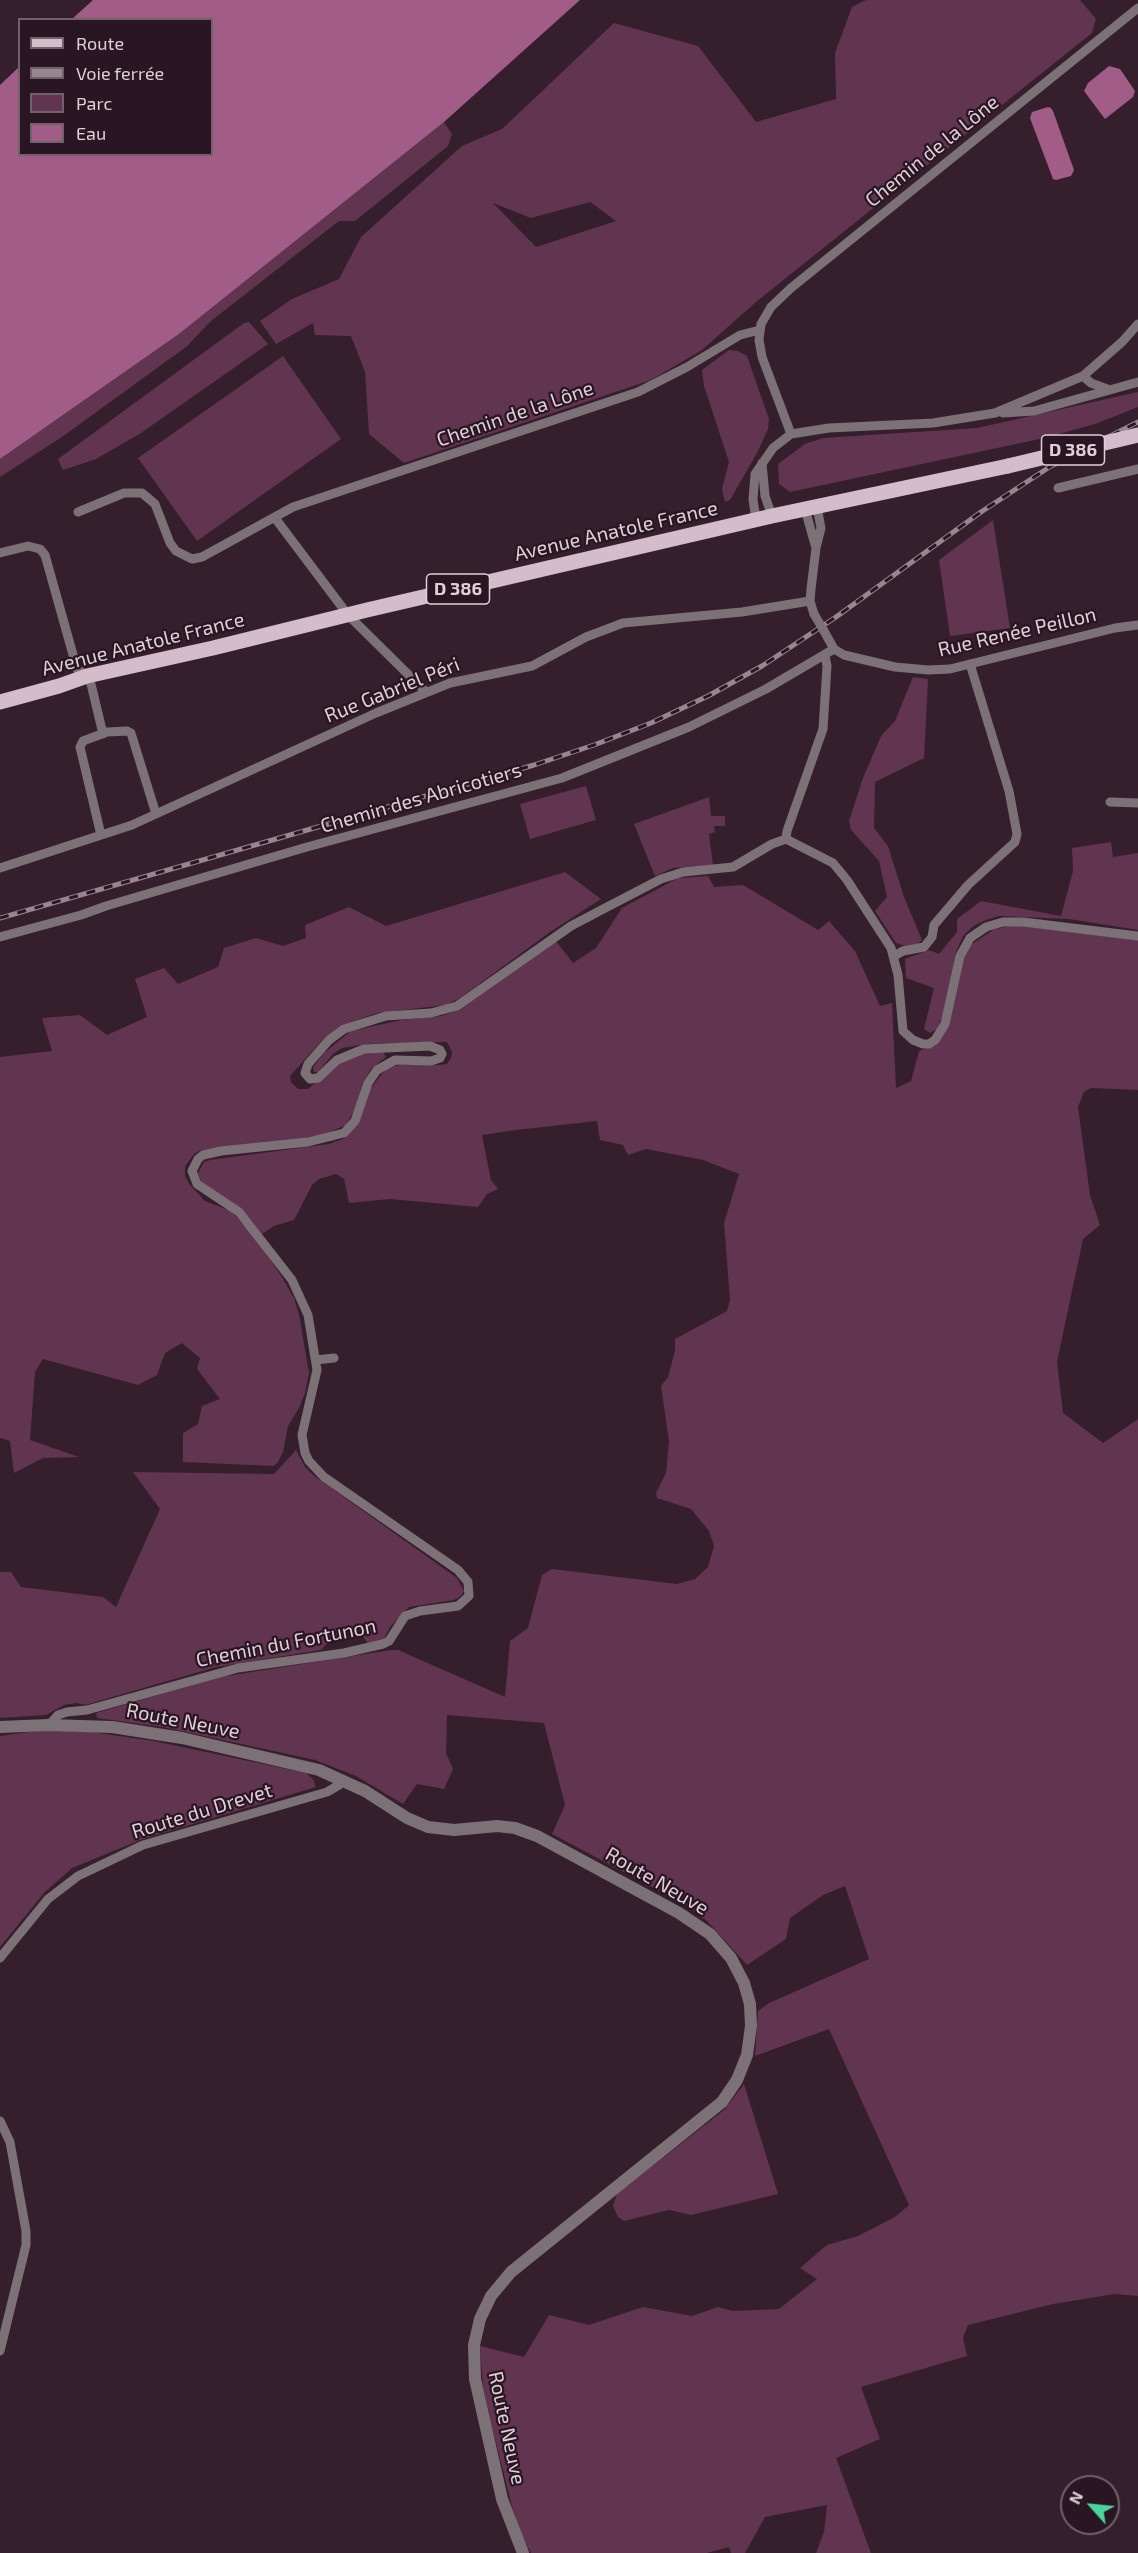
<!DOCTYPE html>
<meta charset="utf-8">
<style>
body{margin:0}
#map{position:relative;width:1138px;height:2553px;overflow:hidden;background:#351f2c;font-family:"Exo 2",sans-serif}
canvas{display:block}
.legend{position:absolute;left:18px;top:18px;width:195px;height:138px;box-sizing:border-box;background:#2a1623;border:2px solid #72606b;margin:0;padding:8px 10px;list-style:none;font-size:18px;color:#dfd0d8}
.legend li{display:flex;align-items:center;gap:12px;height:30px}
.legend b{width:30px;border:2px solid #72606b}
.north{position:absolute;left:1060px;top:2475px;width:60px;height:60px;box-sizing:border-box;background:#2a1623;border:2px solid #72606b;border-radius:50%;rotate:297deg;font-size:16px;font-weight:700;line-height:24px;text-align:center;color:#dfd0d8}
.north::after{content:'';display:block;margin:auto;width:21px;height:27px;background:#49d49c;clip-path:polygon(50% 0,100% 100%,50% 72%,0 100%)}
</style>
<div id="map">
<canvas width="1138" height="2553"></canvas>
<ul class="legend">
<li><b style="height:8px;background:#d4bcca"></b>Route</li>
<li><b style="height:8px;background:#97858f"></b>Voie ferrée</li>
<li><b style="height:16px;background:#613450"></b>Parc</li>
<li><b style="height:16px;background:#a25c88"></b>Eau</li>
</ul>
<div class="north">N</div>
</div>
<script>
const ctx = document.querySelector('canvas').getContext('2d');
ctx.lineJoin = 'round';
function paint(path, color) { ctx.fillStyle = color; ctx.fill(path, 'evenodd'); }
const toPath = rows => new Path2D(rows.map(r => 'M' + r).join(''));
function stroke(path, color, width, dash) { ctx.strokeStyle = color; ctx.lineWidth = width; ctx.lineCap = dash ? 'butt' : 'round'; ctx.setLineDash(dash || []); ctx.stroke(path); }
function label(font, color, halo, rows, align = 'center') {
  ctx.font = font + ' "Exo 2",sans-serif'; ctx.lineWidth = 4.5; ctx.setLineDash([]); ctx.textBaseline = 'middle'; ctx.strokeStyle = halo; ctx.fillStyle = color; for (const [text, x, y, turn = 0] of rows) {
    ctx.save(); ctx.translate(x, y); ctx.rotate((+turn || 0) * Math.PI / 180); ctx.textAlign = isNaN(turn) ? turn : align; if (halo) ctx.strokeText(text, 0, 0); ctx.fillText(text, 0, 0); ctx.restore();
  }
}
paint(toPath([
 [866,0,1080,0,1096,19,1092,33,756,302,702,350,651,380,404,463,369,434,365,372,351,336,315,335,313,323,276,344,260,321,292,299,339,279,361,237,462,146,502,129,614,23,698,46,756,122,836,99,835,53,852,7],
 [590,202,616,221,536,247,493,203,531,218],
 [444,122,452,134,448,146,355,221,339,221,211,321,186,347,62,437,0,477,0,459,179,334],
 [249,322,268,344,141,433,96,459,63,470,58,459,244,323],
 [729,350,738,351,747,356,769,419,768,429,757,453,730,500,725,502,722,489,729,462,704,386,702,370],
 [283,356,341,439,197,541,138,458],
 [1138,392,1138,407,1098,423,1049,437,790,492,779,484,778,464,805,444,823,438,977,428],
 [993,520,1010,628,950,636,939,560],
 [913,677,928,679,924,758,875,782,874,828,888,846,904,897,922,940,915,946,905,946,896,943,875,911,887,897,879,861,851,830,849,821,863,778,881,736,895,721],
 [586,786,596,820,530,839,520,804],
 [709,797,711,816,725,816,725,826,714,826,715,832,709,834,713,865,673,868,655,876,634,824],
 [1111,842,1113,857,1138,853,1138,930,1069,919,999,916,986,920,973,926,963,936,956,952,945,1010,937,1029,930,1033,924,1029,934,988,906,978,905,959,929,950,939,954,957,932,957,919,981,901,1061,916,1073,871,1072,848],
 [565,872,601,899,550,932,460,998,446,1005,377,1013,342,1025,325,1037,290,1076,291,1082,298,1089,308,1089,339,1063,363,1052,382,1050,386,1057,371,1069,363,1082,355,1109,346,1125,323,1135,287,1141,201,1150,194,1154,185,1166,185,1176,190,1185,205,1201,231,1211,256,1239,282,1277,294,1298,299,1314,309,1373,305,1393,299,1408,288,1426,283,1452,278,1462,274,1466,183,1462,183,1433,198,1424,202,1406,220,1399,197,1369,200,1358,182,1343,165,1353,157,1375,138,1385,43,1359,35,1372,30,1440,79,1457,43,1458,14,1473,10,1441,0,1438,0,1057,52,1051,42,1018,80,1015,107,1035,147,1017,135,979,164,968,178,984,218,967,224,948,256,938,283,946,306,938,305,925,349,907,386,926],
 [708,876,714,887,743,885,818,930,829,921,855,951,880,1006,892,1003,896,1088,911,1081,919,1051,935,1045,966,951,972,944,993,930,1012,925,1138,940,1138,1090,1091,1088,1084,1092,1078,1107,1090,1195,1100,1225,1083,1239,1057,1362,1063,1413,1103,1443,1138,1419,1138,2296,1115,2294,1053,2304,968,2325,963,2338,967,2356,861,2387,880,2439,836,2458,871,2553,816,2553,824,2532,827,2505,765,2517,745,2553,731,2553,729,2547,707,2553,531,2553,521,2534,512,2506,492,2427,483,2386,480,2346,524,2357,549,2315,589,2325,643,2307,692,2316,718,2307,733,2311,779,2309,817,2279,800,2268,827,2245,858,2236,895,2217,909,2205,829,2029,755,2056,758,2011,769,2003,869,1959,845,1886,823,1895,790,1918,786,1939,747,1965,707,1921,686,1905,552,1834,565,1805,544,1723,447,1715,446,1753,453,1769,444,1789,417,1784,403,1804,356,1776,315,1760,163,1727,97,1718,96,1713,220,1677,391,1650,398,1650,505,1697,510,1641,528,1628,542,1575,552,1569,677,1584,695,1579,708,1567,714,1546,709,1531,691,1509,657,1498,656,1493,666,1473,669,1441,661,1386,668,1377,675,1351,675,1339,727,1311,730,1300,724,1223,739,1174,703,1160,646,1149,628,1155,623,1145,600,1140,597,1121,516,1130,482,1135,491,1180,498,1189,487,1194,478,1207,390,1199,349,1203,344,1179,336,1174,319,1179,312,1185,294,1220,274,1226,262,1234,241,1208,209,1189,201,1181,198,1173,204,1162,210,1160,329,1144,343,1139,358,1124,368,1092,384,1071,391,1066,400,1065,439,1065,447,1064,451,1058,452,1052,447,1042,367,1044,342,1048,333,1054,318,1072,314,1072,313,1067,324,1053,351,1031,402,1020,441,1016,461,1009,555,940,573,963,596,948,622,908,678,878],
 [296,1450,305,1467,313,1475,457,1578,464,1591,461,1596,454,1600,409,1607,390,1627,383,1641,369,1646,359,1629,350,1629,331,1639,321,1650,216,1667,85,1705,76,1703,64,1705,46,1715,0,1718,0,1572,11,1572,21,1587,103,1597,116,1607,160,1509,133,1472,274,1474],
 [44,1730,91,1732,154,1741,306,1773,313,1779,316,1787,143,1839,72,1868,44,1893,0,1947,0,1736],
 [744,2084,778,2194,691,2215,669,2210,624,2221,618,2217,613,2206,617,2194,724,2110]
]), '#613450');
paint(toPath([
 [93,0,580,0,444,122,179,334,0,459,0,85,19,67,20,154,212,154,212,20,72,19],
 [1109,66,1120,69,1135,91,1133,97,1105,119,1084,91,1088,83],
 [1048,107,1051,108,1053,111,1074,170,1071,176,1056,180,1053,179,1030,118,1032,112]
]), '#a25c88');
stroke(toPath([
 [1083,376,1091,383,1110,390],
 [1003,413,1034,411,1138,382],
 [791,434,762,357,759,340,761,324,771,307,791,288,1138,8],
 [762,463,765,496,772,516],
 [1058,488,1138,469],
 [805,509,816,548],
 [78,512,124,493,142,493,155,504,170,543,176,551,192,559,202,557,293,507,638,392,687,367,740,335,760,330],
 [275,518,348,615,426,692],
 [756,520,753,499,755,474,773,448,791,434,829,428,933,423,995,413,1083,376,1122,342,1138,324],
 [0,553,28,546,40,549,45,555,77,669,87,676,91,684,103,734],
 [814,614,810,601,811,589,816,548,821,528,817,507],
 [824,631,834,649,844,655,895,667,928,670,950,669,1115,628,1138,625],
 [825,655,827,666,823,729,787,831,786,839,833,863,847,880,891,948,898,975,903,1031,913,1040,923,1044,929,1044,935,1040,945,1024,960,956,970,938,986,927,1003,922,1023,922,1138,936],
 [1110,802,1138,803],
 [101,835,80,747,83,741,107,732,127,731,131,733,156,814],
 [0,868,132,825,376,713,450,683,532,666,586,637,623,623,742,612,810,601],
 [0,937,81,915,106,906,307,847,562,778,689,727,766,689,834,649],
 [894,956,903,951,924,947,932,937,934,925,968,885,1015,842,1017,834,1009,791,970,664],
 [316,1360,334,1358],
 [49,1725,58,1715,67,1712,87,1710,238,1668,344,1653,383,1644,389,1641,405,1616,420,1611,458,1606,469,1596,468,1582,458,1570,324,1477,309,1461,305,1453,302,1435,317,1370,308,1315,292,1280,239,1212,197,1184,192,1171,198,1159,203,1155,221,1151,308,1142,344,1133,355,1121,368,1083,377,1070,395,1060,431,1061,440,1058,442,1054,440,1050,430,1046,364,1049,337,1060,318,1078,310,1079,305,1073,308,1064,329,1040,344,1029,386,1016,431,1013,457,1006,571,926,609,906,661,879,683,872,733,867,772,844,786,839],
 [0,1958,48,1899,78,1876,143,1845,327,1792,339,1785,341,1780],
 [0,2121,10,2142,26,2231,26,2245,0,2351]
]), '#7d7178', 9);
stroke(toPath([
 [0,1727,49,1725,112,1727,182,1738,319,1770,365,1791,407,1818,428,1827,454,1830,497,1826,515,1828,537,1836,679,1913,710,1934,731,1958,744,1983,750,2004,751,2026,747,2055,737,2080,722,2102,511,2272,491,2296,480,2319,474,2345,475,2379,502,2499,523,2553]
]), '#7d7178', 12);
stroke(toPath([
 [0,702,59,686,87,676,213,648,367,610,772,516,1008,466]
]), '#d4bcca', 15);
const rail = toPath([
 [0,918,534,765,594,745,651,723,708,696,762,666,836,617,981,512,1051,466,1138,422]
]);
stroke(rail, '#97858f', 5);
stroke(rail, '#2a1623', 3, [9]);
stroke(toPath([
 [814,614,824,631]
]), '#7d7178', 9);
stroke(toPath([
 [1008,466,1138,435]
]), '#d4bcca', 15);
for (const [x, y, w] of [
 [1073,450,63],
 [458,589,63]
]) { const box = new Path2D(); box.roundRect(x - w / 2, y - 15, w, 30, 4.5); ctx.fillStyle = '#2a1623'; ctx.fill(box); stroke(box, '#dfd0d8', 1.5); }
label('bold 18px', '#dfd0d8', null, [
 ["D 386",1073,450],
 ["D 386",458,589]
]);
label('20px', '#dfd0d8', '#2a1623', [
 ["Chemin de la Lône",932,151,-39],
 ["Chemin de la Lône",515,414,-19],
 ["Avenue Anatole France",616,531,-13],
 ["Rue Renée Peillon",1017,632,-13],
 ["Avenue Anatole France",143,644,-14],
 ["Rue Gabriel Péri",392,690,-22],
 ["Chemin des Abricotiers",421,798,-16],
 ["Chemin du Fortunon",286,1643,-11],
 ["Route Neuve",183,1721,11],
 ["Route du Drevet",202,1811,-17],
 ["Route Neuve",657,1881,30],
 ["Route Neuve",507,2428,78]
]);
</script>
